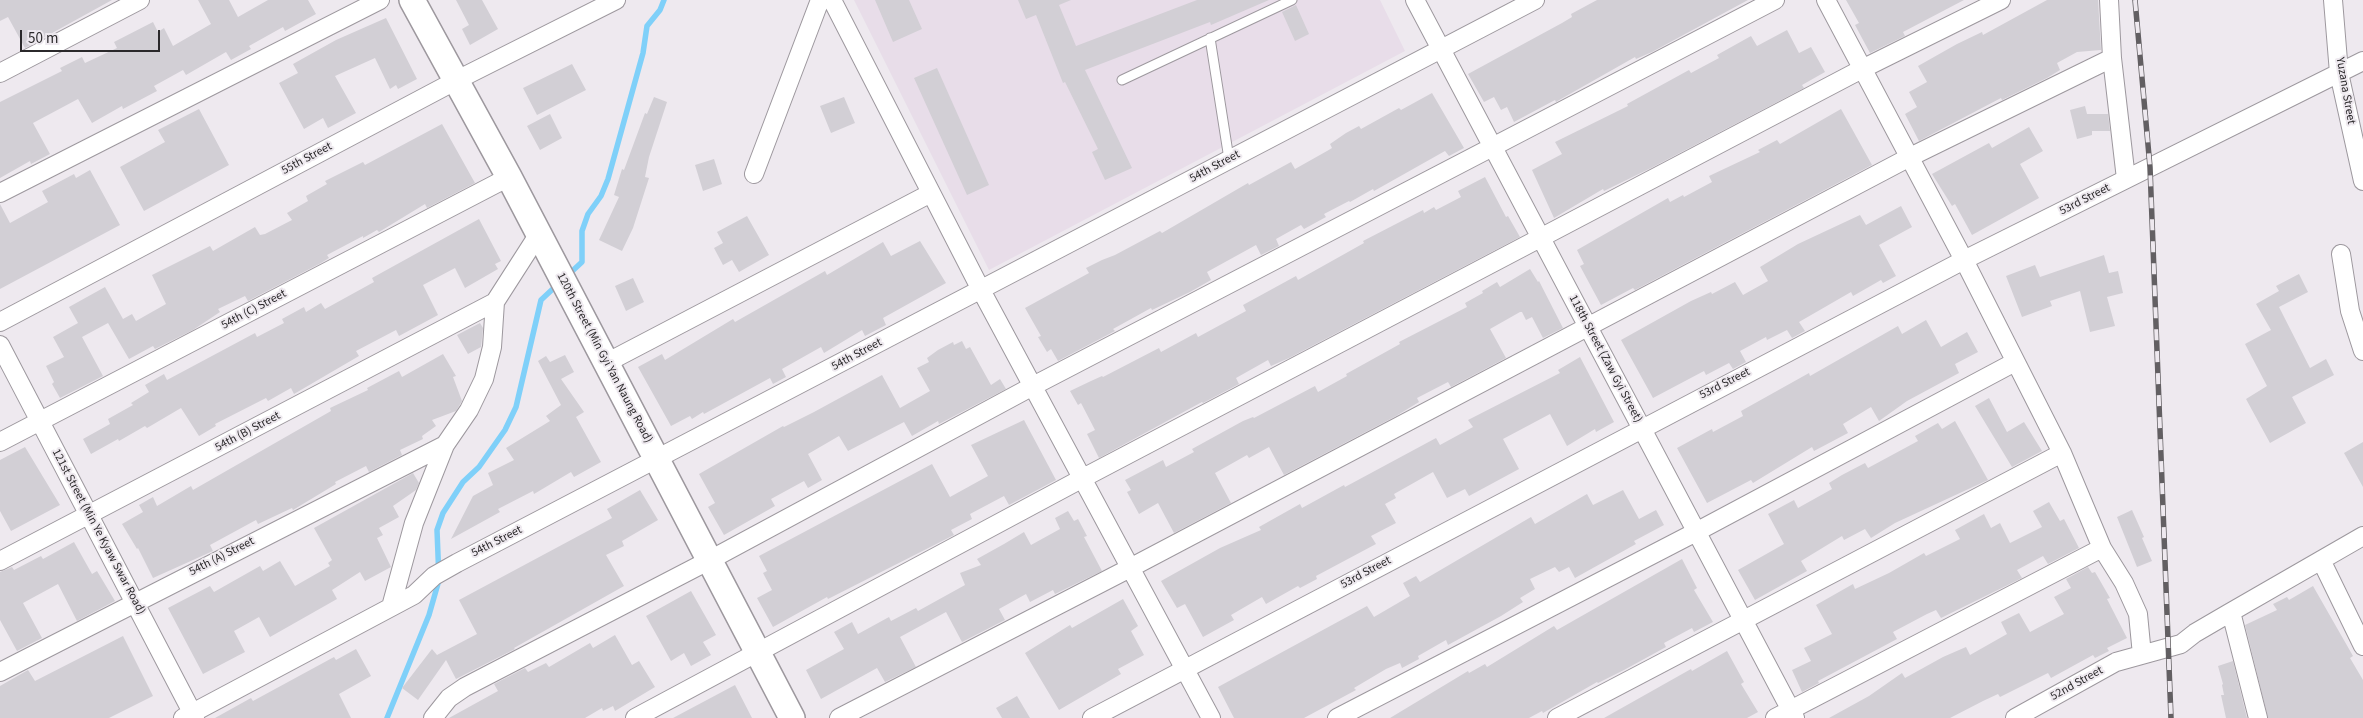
<!DOCTYPE html>
<style>
body{margin:0}
#map{position:relative;width:2363px;height:718px;overflow:hidden;background:#eee9ef;font-family:"Source Sans 3",sans-serif}
canvas{display:block}
.scale{position:absolute;left:20px;top:30px;width:140px;height:22px;box-sizing:border-box;border:2px solid #2b292b;border-top:0;padding-left:6px;font-size:15px;line-height:18px;white-space:nowrap;color:#2b292b;-webkit-text-stroke:4px #eee9ef;paint-order:stroke}
</style>
<div id="map">
<canvas width="2363" height="718"></canvas>
<div class="scale">50 m</div>
</div>
<script>
const ctx = document.querySelector('canvas').getContext('2d');
ctx.lineJoin = 'round';
function paint(path, color) { ctx.fillStyle = color; ctx.fill(path, 'evenodd'); }
const toPath = rows => new Path2D(rows.map(r => 'M' + r).join(''));
function stroke(path, color, width, dash) { ctx.strokeStyle = color; ctx.lineWidth = width; ctx.lineCap = dash ? 'butt' : 'round'; ctx.setLineDash(dash || []); ctx.stroke(path); }
function label(font, color, halo, rows, align = 'center') {
  ctx.font = font + ' "Source Sans 3",sans-serif'; ctx.lineWidth = 4; ctx.setLineDash([]); ctx.textBaseline = 'middle'; ctx.strokeStyle = halo; ctx.fillStyle = color; for (const [text, x, y, turn = 0] of rows) {
    ctx.save(); ctx.translate(x, y); ctx.rotate((+turn || 0) * Math.PI / 180); ctx.textAlign = isNaN(turn) ? turn : align; if (halo) ctx.strokeText(text, 0, 0); ctx.fillText(text, 0, 0); ctx.restore();
  }
}
paint(toPath([
 [854,0,1380,0,1405,51,989,270]
]), '#e8dde9');
stroke(toPath([
 [568,275,582,262,582,231,588,214,601,196,608,179,643,53,647,26,660,10,664,0],
 [387,718,429,615,439,580,437,530,443,513,463,482,479,467,505,430,516,407,541,300,557,285]
]), '#7fd0f9', 5.5);
paint(toPath([
 [0,0,112,0,25,48,8,17,0,21],
 [198,0,229,0,238,17,268,0,308,0,316,14,285,31,283,27,249,46,251,49,231,60,226,52,186,75,183,70,154,86,157,91,123,109,122,106,92,123,78,99,33,123,50,154,31,164,30,161,0,178,0,102,62,71,60,68,82,57,85,63,117,48,114,42,153,22,158,32,164,28,173,46,211,24],
 [456,0,482,0,498,29,470,45,462,29,469,25],
 [875,0,909,0,922,29,893,42],
 [1018,0,1071,0,1059,5,1076,46,1197,0,1269,0,1211,25,1210,22,1085,70,1132,168,1105,180,1092,152,1098,149,1065,82,1063,83,1036,15,1026,19],
 [1597,0,1748,0,1652,52,1636,59,1635,57,1561,99,1556,102,1555,100,1514,122,1507,107,1501,110,1494,97,1484,102,1468,74,1562,23,1572,17,1571,14],
 [1846,0,1964,0,1903,32,1905,36,1870,53,1855,25,1859,23],
 [2047,0,2098,0,2101,50,2077,52,2057,63,2060,70,2047,78,2002,100,2001,98,1919,141,1905,114,1917,107,1909,92,1927,82,1918,66,1957,44,1982,32,1983,35],
 [1296,5,1309,34,1295,41,1282,12],
 [386,18,417,79,398,89,396,85,390,89,375,58,335,76,356,113,328,128,323,118,304,129,279,83,298,73,293,64,336,40],
 [1787,30,1799,53,1811,47,1825,72,1802,85,1804,88,1651,168,1604,191,1603,189,1554,218,1532,170,1562,154,1555,142,1628,106,1627,104,1689,70,1691,73,1719,58,1717,55,1751,36,1757,46],
 [572,64,586,90,537,115,523,88],
 [937,68,989,185,967,195,914,78],
 [1432,93,1464,148,1449,156,1445,151,1374,191,1373,189,1350,202,1349,201,1324,214,1326,217,1304,229,1301,225,1276,239,1279,246,1261,255,1256,245,1207,272,1211,280,1190,292,1152,310,1151,308,1113,329,1115,331,1058,361,1051,349,1047,352,1038,337,1041,336,1025,308,1089,273,1086,268,1102,260,1115,255,1160,231,1162,233,1248,183,1249,185,1291,162,1295,169,1327,151,1332,148,1330,144,1346,133,1359,126,1361,129,1399,108,1401,110],
 [654,97,667,102,649,157,645,177,649,178,633,228,622,251,599,240,619,197,614,195,622,169,624,170,645,113,647,114],
 [844,97,855,123,831,133,820,106],
 [2085,106,2087,114,2108,114,2110,131,2092,131,2092,135,2077,139,2070,110],
 [199,109,229,165,144,211,120,167,165,142,158,130],
 [1841,109,1872,165,1635,290,1633,288,1601,305,1580,266,1584,264,1577,250,1668,198,1670,202,1683,195,1684,197,1712,182,1709,176,1760,152,1758,150,1777,140,1780,144],
 [550,114,562,138,540,150,527,126],
 [442,124,475,183,427,208,425,204,379,232,377,230,363,238,363,236,327,255,329,258,321,263,248,301,245,296,218,309,220,312,193,330,155,349,153,346,129,359,108,323,82,337,103,376,60,398,52,384,54,382,46,366,64,357,53,337,78,323,69,307,105,287,123,319,132,314,136,321,166,304,152,275,210,246,213,251,255,227,260,235,265,234,292,220,287,213,308,201,306,196,327,184,325,181,363,162,365,165],
 [2029,127,2043,151,2020,164,2039,198,1972,235,1955,204,1952,206,1932,174,1989,143,1992,148],
 [714,159,722,184,703,191,695,165],
 [90,170,120,225,0,289,0,204,10,223,48,202,42,191,74,174,76,178],
 [1485,177,1506,217,1508,216,1520,237,1289,358,1271,366,1268,360,1236,378,1239,384,1203,403,1202,402,1099,458,1087,434,1095,430,1081,403,1078,405,1070,391,1091,381,1102,376,1103,377,1159,348,1161,352,1196,333,1198,337,1246,311,1243,305,1296,276,1298,280,1364,243,1363,241,1423,210,1424,213,1434,207,1436,210,1461,197,1458,191],
 [1901,206,1912,227,1879,245,1896,276,1883,283,1881,280,1853,296,1851,292,1799,322,1805,331,1792,338,1787,330,1767,340,1766,337,1740,351,1746,362,1733,369,1729,363,1706,375,1704,371,1653,398,1621,340,1691,301,1711,292,1712,294,1735,282,1743,295,1768,281,1760,267,1798,244,1860,215,1866,225],
 [747,216,769,255,739,272,732,260,723,265,714,248,723,243,717,232],
 [479,219,501,261,495,264,498,269,465,288,455,268,423,285,438,315,399,336,396,330,356,351,359,356,294,394,291,388,268,401,266,398,215,424,216,426,199,436,181,408,147,428,145,426,119,441,118,439,91,454,83,439,110,424,108,419,133,405,131,403,149,392,145,385,164,374,167,380,255,333,257,337,284,323,282,319,304,307,306,312,321,303,325,309,374,282,372,278],
 [920,241,946,283,883,318,886,325,865,336,862,330,824,353,821,347,782,369,786,377,773,384,770,378,704,414,703,412,692,419,690,416,671,426,638,367,662,354,665,360,733,319,735,322,825,271,827,275,883,242,891,256],
 [2104,255,2109,273,2118,271,2123,293,2107,297,2115,326,2090,332,2080,291,2050,301,2052,306,2022,317,2006,276,2035,265,2040,277],
 [1530,269,1538,282,1539,281,1563,328,1543,338,1532,317,1526,320,1522,312,1520,312,1490,329,1506,358,1451,387,1448,382,1417,398,1419,402,1396,416,1284,475,1269,447,1249,458,1247,455,1215,473,1231,503,1174,533,1158,503,1139,514,1127,492,1131,490,1125,480,1163,460,1166,467,1194,452,1192,449,1243,421,1253,417,1254,418,1315,386,1318,392,1347,376,1346,374,1400,344,1399,342,1467,307,1465,303,1483,293,1482,291,1497,282,1500,287],
 [2299,274,2308,292,2279,307,2310,368,2326,359,2334,375,2292,397,2306,423,2270,443,2246,399,2267,386,2245,344,2271,330,2256,304,2279,291,2276,286],
 [633,278,644,302,626,311,615,286],
 [1926,320,1941,347,1967,332,1978,352,1955,364,1959,373,1907,401,1879,421,1871,407,1843,424,1848,433,1814,451,1812,447,1753,483,1751,480,1707,503,1677,448,1712,429,1713,432,1743,416,1741,411,1809,373,1810,376,1898,326,1902,334],
 [480,323,483,328,481,347,468,354,457,335],
 [962,341,966,349,970,347,991,385,1000,379,1006,389,939,424,938,421,912,436,904,422,848,451,839,436,808,454,822,480,808,488,804,481,771,499,775,506,724,535,708,507,715,503,699,474,783,426,784,427,814,412,882,375,900,408,930,391,917,368,929,362,927,358,938,350,953,342,954,345],
 [443,354,456,376,453,377,462,401,456,411,432,420,436,426,422,436,423,439,400,450,402,455,369,472,366,466,335,482,336,484,293,510,292,508,258,524,256,520,210,545,213,551,153,578,138,548,137,549,122,524,143,512,139,505,153,497,157,506,191,486,193,490,331,411,330,408,368,390,367,388,399,371,402,377],
 [565,355,574,372,561,379,584,412,576,417,601,462,574,477,571,472,534,494,533,491,498,509,500,512,451,539,473,496,493,485,488,473,514,460,506,448,550,421,546,416,561,405,538,361,546,356,550,362],
 [1580,357,1614,422,1596,432,1595,429,1567,446,1550,414,1503,439,1519,469,1469,496,1465,489,1447,498,1433,472,1394,494,1396,498,1385,504,1396,523,1371,536,1376,544,1316,576,1317,579,1300,588,1298,586,1266,604,1262,597,1231,615,1234,620,1203,637,1185,604,1177,608,1161,581,1220,548,1261,530,1259,527,1300,504,1302,508,1344,485,1345,487,1436,438,1440,445,1473,427,1468,420,1560,373,1558,370],
 [1989,398,2007,432,2024,422,2042,451,2012,467,1975,406],
 [1024,420,1056,480,1009,505,1004,496,970,514,972,519,951,530,954,535,828,599,827,597,773,627,757,598,772,590,763,573,767,571,759,556,932,464,950,497,988,476,971,445],
 [1955,421,1988,480,1895,523,1871,538,1865,529,1844,540,1842,536,1801,561,1807,571,1755,600,1738,570,1784,544,1768,514,1794,500,1798,508,1832,489,1829,483,1842,475,1865,463,1868,468,1918,441,1915,436,1938,423,1942,429],
 [2363,442,2363,487,2344,453],
 [25,447,60,505,11,531,0,511,0,460],
 [413,473,419,483,416,490,393,506,399,517,379,528,383,535,377,538,391,567,365,581,360,572,332,590,337,599,270,637,259,617,234,631,245,652,203,674,168,608,210,586,214,592,260,566,263,571,280,561,295,586,330,566,328,563,332,560,314,528],
 [640,490,658,520,622,541,624,546,606,555,624,586,514,648,515,649,456,679,446,660,418,700,402,688,432,649,437,655,477,634,459,600,612,518,607,509],
 [1623,490,1639,519,1656,510,1664,525,1634,541,1636,544,1575,578,1569,567,1559,572,1555,567,1530,579,1535,589,1520,598,1523,602,1501,616,1448,645,1446,640,1418,656,1419,659,1402,668,1400,663,1386,669,1354,688,1356,690,1304,718,1234,718,1218,687,1367,606,1374,617,1410,596,1403,583,1416,576,1420,582,1531,517,1535,524,1587,494,1593,505],
 [2049,502,2060,521,2064,519,2079,548,2048,564,2043,556,2017,570,2022,578,1941,618,1936,610,1927,614,1893,632,1897,639,1818,681,1819,683,1802,692,1792,670,1811,661,1804,648,1832,634,1816,605,1853,584,1855,589,1889,573,1924,553,1926,556,1960,539,1955,530,1984,514,1991,528,2000,523,2010,543,2042,527,2033,511],
 [2132,510,2144,537,2142,538,2152,561,2137,567,2117,517],
 [1068,511,1074,521,1078,519,1087,536,1084,537,1102,571,1055,594,1053,590,1030,602,1026,594,999,609,1005,620,962,642,946,612,900,637,916,667,885,682,877,668,821,699,806,670,844,649,834,632,852,622,858,634,889,617,891,621,916,608,918,611,965,585,960,573,981,565,977,559,1004,544,1024,532,1031,545,1060,529,1055,518],
 [74,542,92,574,97,571,115,601,77,621,58,584,23,603,42,638,17,651,0,620,0,572,12,567,14,570,41,556,43,559],
 [1682,559,1697,588,1694,590,1713,622,1694,632,1692,628,1664,643,1666,647,1624,670,1598,683,1597,682,1543,713,1542,711,1529,718,1390,718,1468,671,1469,673,1485,664,1487,667,1554,626,1557,630],
 [2088,567,2092,573,2095,572,2110,598,2107,599,2127,638,2107,648,2109,651,2095,658,2093,655,2051,678,2048,673,2000,697,1998,694,1983,701,1950,718,1829,718,1869,696,1902,673,1905,678,1943,657,1966,647,1970,655,2007,634,2001,622,2019,613,2030,632,2064,614,2054,597,2071,588,2066,579],
 [2313,586,2353,656,2350,658,2363,680,2363,718,2268,718,2245,625,2277,610,2273,604,2287,597,2289,600],
 [691,591,716,635,703,642,711,655,691,666,684,653,671,661,646,616],
 [1123,599,1138,626,1131,631,1144,655,1118,669,1121,674,1059,710,1025,653,1070,625,1072,628],
 [615,635,632,665,639,661,655,687,615,711,613,706,603,711,602,708,585,718,449,718,498,691,494,684,525,668,528,672,546,663,549,667,590,643,593,648],
 [123,636,153,696,109,718,0,718,0,686,28,670,35,681],
 [356,649,371,676,339,694,351,718,215,718,251,698,253,701,334,657,336,660],
 [1727,651,1744,682,1741,684,1758,712,1747,718,1604,718,1691,669,1692,671],
 [2233,661,2247,718,2226,718,2221,695,2224,695,2222,685,2223,684,2218,666],
 [735,685,752,718,673,718],
 [1017,696,1030,718,1002,718,996,708]
]), '#d2cfd5');
const service = toPath([
 [1210,38,1229,159],
 [1122,80,1292,0]
]);
const minor = toPath([
 [832,0,981,290,1211,718],
 [1415,0,1795,718],
 [1826,0,1964,260,2062,453,2102,548,2124,583,2138,614,2142,655],
 [2109,0,2112,58,2126,179],
 [2333,0,2339,73,2363,181],
 [0,73,140,0],
 [754,174,820,0],
 [0,193,380,0],
 [2341,254,2350,311,2363,351],
 [0,322,457,80,616,0],
 [0,345,195,718],
 [606,363,931,193],
 [0,442,509,177],
 [2321,560,2363,646],
 [0,561,495,302],
 [391,607,414,523,445,445,469,410,484,379,492,347,495,302,538,235],
 [0,672,445,445],
 [183,718,414,595,434,576,457,563,1535,0],
 [433,718,449,698,465,687,708,561,1033,386,1775,0],
 [635,718,1083,478,1862,69,2001,0],
 [839,718,1130,568,1908,158,2112,58],
 [1092,718,1964,260,2363,61],
 [1337,718,1696,532,2015,362],
 [1557,718,2062,453],
 [1775,718,2102,548],
 [2015,718,2116,662,2181,644,2195,633,2231,612],
 [2258,718,2231,612,2363,536]
]);
const secondary = toPath([
 [412,0,509,177,792,718]
]);
stroke(service, '#9d989e', 11);
stroke(minor, '#9d989e', 20);
stroke(secondary, '#9d989e', 28);
stroke(service, '#fff', 9);
stroke(minor, '#fff', 18);
stroke(secondary, '#fff', 25);
const rail = toPath([
 [2135,0,2150,167,2171,718]
]);
stroke(rail, '#625f62', 5.5);
stroke(rail, '#eee9ef', 4, [11]);
label('12px', '#2b292b', '#eee9ef', [
 ["Yuzana Street",2345,91,80],
 ["55th Street",307,159,-28],
 ["54th Street",1215,167,-28],
 ["53rd Street",2085,200,-27],
 ["54th (C) Street",254,310,-28],
 ["54th Street",857,355,-28],
 ["120th Street (Min Gyi Yan Naung Road)",604,358,62],
 ["118th Street (Zaw Gyi Street)",1605,359,62],
 ["53rd Street",1725,384,-27],
 ["54th (B) Street",248,432,-28],
 ["121st Street (Min Ye Kyaw Swar Road)",98,532,62],
 ["54th Street",497,542,-27],
 ["54th (A) Street",222,557,-27],
 ["53rd Street",1366,573,-28],
 ["52nd Street",2077,684,-29]
]);
</script>
